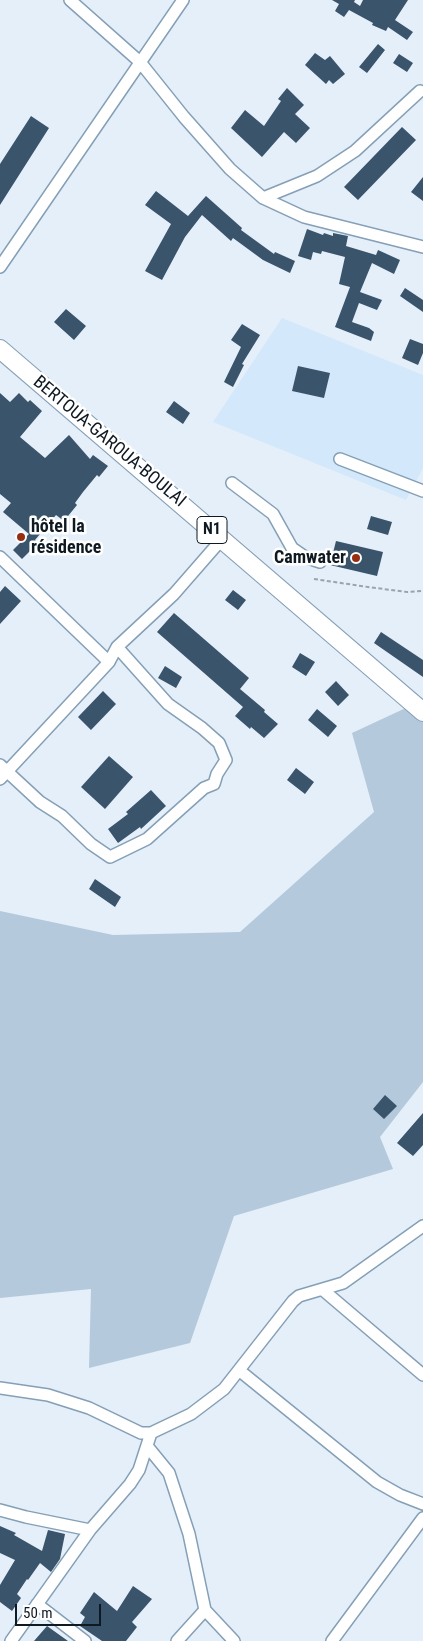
<!DOCTYPE html>
<meta charset="utf-8">
<style>
body{margin:0}
#map{position:relative;width:423px;height:1641px;overflow:hidden;background:#e4eff9;font-family:"Roboto Condensed",sans-serif}
canvas{display:block}
.scale{position:absolute;left:15px;top:1604px;width:86px;height:22px;box-sizing:border-box;border:2px solid #0f1922;border-top:0;padding-left:6px;font-size:15px;line-height:18px;white-space:nowrap;color:#0f1922;-webkit-text-stroke:4px #fff;paint-order:stroke}
</style>
<div id="map">
<canvas width="423" height="1641"></canvas>
<div class="scale">50 m</div>
</div>
<script>
const ctx = document.querySelector('canvas').getContext('2d');
ctx.lineJoin = 'round';
function paint(path, color) { ctx.fillStyle = color; ctx.fill(path, 'evenodd'); }
const toPath = rows => new Path2D(rows.map(r => 'M' + r).join(''));
function stroke(path, color, width, dash) { ctx.strokeStyle = color; ctx.lineWidth = width; ctx.lineCap = dash ? 'butt' : 'round'; ctx.setLineDash(dash || []); ctx.stroke(path); }
function label(font, color, halo, rows, align = 'center') {
  ctx.font = font + ' "Roboto Condensed",sans-serif'; ctx.lineWidth = 5; ctx.setLineDash([]); ctx.textBaseline = 'middle'; ctx.strokeStyle = halo; ctx.fillStyle = color; for (const [text, x, y, turn = 0] of rows) {
    ctx.save(); ctx.translate(x, y); ctx.rotate((+turn || 0) * Math.PI / 180); ctx.textAlign = isNaN(turn) ? turn : align; if (halo) ctx.strokeText(text, 0, 0); ctx.fillText(text, 0, 0); ctx.restore();
  }
}
paint(toPath([
 [282,318,423,375,423,468,406,500,213,422]
]), '#d4e8fb');
paint(toPath([
 [423,700,423,1082,380,1137,393,1169,234,1216,190,1343,89,1368,91,1289,0,1298,0,911,113,935,240,932,374,812,352,733]
]), '#b4c9dc');
paint(toPath([
 [332,0,355,0,354,2,360,6,363,0,408,0,395,20,413,32,407,40,388,27,386,31,372,25,373,23,349,10,344,17,335,11,339,4],
 [378,44,385,50,367,73,359,67],
 [315,53,325,60,330,56,345,74,333,84,329,80,326,84,305,65],
 [399,54,413,63,407,72,393,63],
 [287,88,304,105,295,114,310,128,296,143,284,132,262,157,231,128,245,110,264,126,281,101,278,99],
 [31,116,49,128,0,205,0,164],
 [402,127,416,140,358,200,344,187],
 [423,177,423,201,411,192],
 [156,191,188,216,206,196,242,228,241,230,274,254,275,252,295,261,290,273,263,260,233,238,231,241,202,215,185,237,162,280,145,271,171,224,145,205],
 [307,229,323,235,324,233,333,236,333,233,348,236,346,246,376,255,378,250,400,260,394,274,372,263,360,292,382,300,377,310,359,303,352,322,369,328,374,332,371,341,335,327,350,287,339,284,345,257,322,251,321,254,313,252,311,260,298,256],
 [405,288,423,300,423,312,400,296],
 [66,309,86,326,74,340,54,322],
 [242,324,260,335,242,364,244,365,233,387,224,382,241,347,231,340],
 [410,339,423,344,423,353,418,365,402,358],
 [298,366,330,373,324,398,292,391],
 [0,393,10,402,19,393,28,402,30,400,42,411,20,437,45,458,69,435,90,459,93,455,108,466,99,477,97,475,83,492,75,503,77,505,64,521,56,515,35,540,38,543,22,559,13,550,29,534,3,512,11,503,0,494],
 [174,401,190,413,183,424,166,412],
 [371,516,392,522,388,535,367,529],
 [336,541,383,552,377,576,330,565],
 [5,586,21,601,0,624,0,592],
 [233,590,246,600,238,610,225,600],
 [174,613,249,678,240,689,265,710,264,712,278,724,264,738,251,727,250,729,235,716,243,707,157,632],
 [381,632,423,660,423,677,374,643],
 [300,653,315,662,306,676,292,667],
 [165,666,182,677,176,688,158,678],
 [336,681,349,695,338,706,325,692],
 [103,691,116,704,91,730,78,717],
 [317,709,337,726,328,737,308,720],
 [109,756,133,777,105,809,81,787],
 [296,768,314,782,305,794,287,780],
 [151,790,166,806,141,829,140,827,118,843,108,829,128,814,126,812],
 [95,879,121,897,115,907,89,889],
 [385,1095,397,1106,384,1119,373,1109],
 [423,1113,423,1145,413,1156,397,1143],
 [0,1526,16,1533,14,1535,42,1551,48,1530,65,1534,60,1559,51,1572,40,1563,28,1580,27,1579,17,1594,21,1598,12,1611,0,1602,0,1585,15,1560,0,1553],
 [133,1586,152,1599,132,1622,137,1627,126,1641,102,1641,80,1626,85,1617,80,1613,94,1592,117,1611],
 [47,1626,68,1641,34,1641]
]), '#39546b');
const minor = toPath([
 [70,0,140,62,184,117,230,169,263,198,304,217,423,247],
 [263,198,317,176,355,151,420,91],
 [0,267,183,0],
 [340,459,423,491],
 [232,483,273,514,292,548,305,557,320,562],
 [0,557,109,662,117,647,174,594,222,539],
 [0,765,40,802,62,816,91,844,110,857,147,839,204,788,214,784,217,774,226,760,219,743,202,728,168,704,117,647],
 [0,779,109,662],
 [323,1290,423,1375],
 [240,1371,377,1482,400,1495,423,1504],
 [0,1388,48,1395,89,1408,141,1433,151,1433],
 [147,1446,169,1473,189,1534,205,1610,234,1641],
 [0,1510,26,1517,90,1530],
 [37,1604,85,1641],
 [11,1641,90,1530,130,1484,139,1470,151,1433,191,1414,224,1389,293,1301,299,1296,343,1283,423,1226],
 [177,1641,205,1610],
 [332,1641,423,1518]
]);
const highway = toPath([
 [0,349,423,712]
]);
stroke(minor, '#849fb6', 14);
stroke(highway, '#849fb6', 20);
stroke(toPath([
 [314,579,368,587,407,592,423,591]
]), '#99a4ad', 2, [4, 2.5]);
stroke(minor, '#fff', 11);
stroke(highway, '#fff', 18);
for (const [x, y, r, color] of [
 [21,537,5,"#962e12"],
 [356,558,5,"#962e12"]
]) { const dot = new Path2D(); dot.arc(x, y, r, 0, 2 * Math.PI); ctx.fillStyle = color; ctx.fill(dot); stroke(dot, '#fff', 2); }
for (const [x, y, w] of [
 [212,530,30]
]) { const box = new Path2D(); box.roundRect(x - w / 2, y - 13.5, w, 27, 4); ctx.fillStyle = '#fff'; ctx.fill(box); stroke(box, '#0f1922', 1); }
label('bold 16px', '#0f1922', null, [
 ["N1",212,530]
]);
label('18px', '#0f1922', '#fff', [
 ["BERTOUA-GAROUA-BOULAI",109,442,40]
]);
label('bold 18px', '#0f1922', '#fff', [
 ["hôtel la",31,527],
 ["résidence",31,548],
 ["Camwater",346,558,"right"]
], 'left');
</script>
